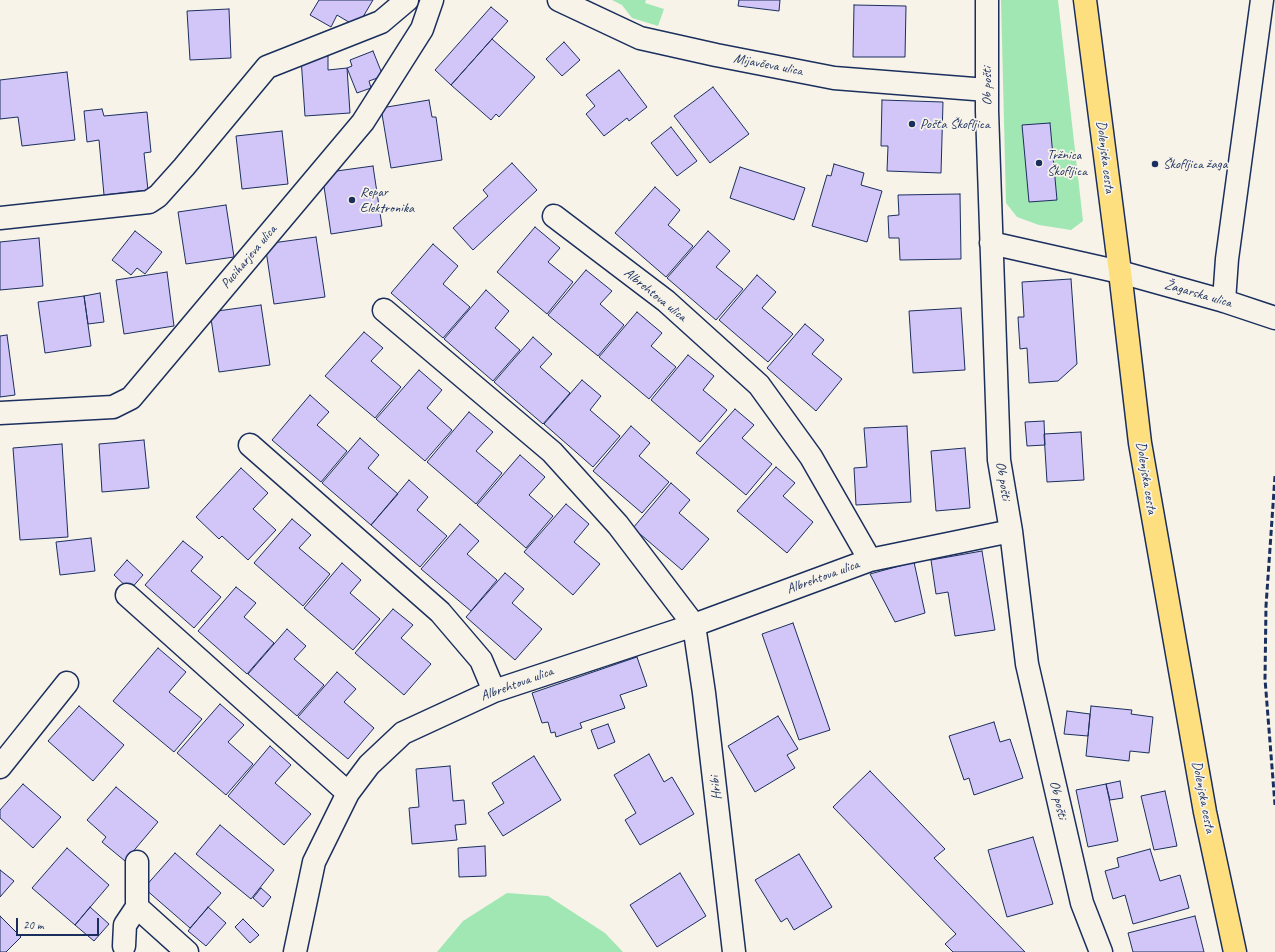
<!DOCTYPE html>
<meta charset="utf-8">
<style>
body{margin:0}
#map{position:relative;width:1275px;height:952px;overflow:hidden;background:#f7f3e8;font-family:Caveat,sans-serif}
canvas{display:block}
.scale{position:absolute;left:16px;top:918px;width:83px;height:18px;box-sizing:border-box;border:2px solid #1b2f5e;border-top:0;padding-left:5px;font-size:12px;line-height:14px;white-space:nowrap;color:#1b2f5e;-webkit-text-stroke:3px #f7f3e8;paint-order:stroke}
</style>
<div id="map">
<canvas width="1275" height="952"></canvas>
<div class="scale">20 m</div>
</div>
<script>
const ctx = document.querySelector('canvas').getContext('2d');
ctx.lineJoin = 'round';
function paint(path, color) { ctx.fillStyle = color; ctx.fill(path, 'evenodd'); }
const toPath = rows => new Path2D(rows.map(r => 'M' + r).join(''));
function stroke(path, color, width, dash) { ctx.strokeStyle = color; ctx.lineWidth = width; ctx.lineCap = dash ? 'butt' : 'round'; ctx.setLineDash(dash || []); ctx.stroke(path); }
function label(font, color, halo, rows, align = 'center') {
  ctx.font = font + ' Caveat,sans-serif'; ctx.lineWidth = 3.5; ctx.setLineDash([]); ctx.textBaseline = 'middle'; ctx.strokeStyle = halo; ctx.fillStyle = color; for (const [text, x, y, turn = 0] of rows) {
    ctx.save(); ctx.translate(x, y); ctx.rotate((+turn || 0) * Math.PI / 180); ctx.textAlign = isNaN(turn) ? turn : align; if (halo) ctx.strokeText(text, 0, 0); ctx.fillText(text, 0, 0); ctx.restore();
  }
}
paint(toPath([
 [612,0,646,0,645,3,664,9,658,26,632,18,622,5],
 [1001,0,1058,0,1083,221,1071,230,1039,225,1017,217,1006,203],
 [507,893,548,896,605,933,623,952,437,952,463,921]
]), '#a1e7b4');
const building = toPath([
 [319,0,373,0,357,27,337,15,331,27,310,15,319,0],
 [739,0,780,0,779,11,738,6,739,0],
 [854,5,906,6,905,57,853,57,854,5],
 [491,7,508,21,451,85,435,70,491,7],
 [229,9,231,58,190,60,187,11,229,9],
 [492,39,535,77,499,117,496,114,491,120,451,85,492,39],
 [564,42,580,60,562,76,546,59,564,42],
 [373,51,383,76,369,81,371,88,357,93,347,68,352,66,350,60,373,51],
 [328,56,328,70,347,68,350,113,305,116,301,58,328,56],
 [619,70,647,107,629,121,627,118,604,136,586,114,595,106,586,95,619,70],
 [67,72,75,140,22,146,18,117,0,119,0,80,67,72],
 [713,87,749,134,710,163,674,116,713,87],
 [429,100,432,117,436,117,442,160,391,168,381,108,429,100],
 [882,100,943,102,941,173,887,171,888,146,881,146,882,100],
 [102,109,104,116,147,112,151,152,144,153,148,190,104,195,99,140,87,142,84,111,102,109],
 [1050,123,1057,200,1029,202,1022,125,1050,123],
 [671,127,697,161,677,176,651,143,671,127],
 [282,131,288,184,242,189,236,136,282,131],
 [512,163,537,190,473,250,453,228,488,196,483,190,512,163],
 [834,164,864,173,861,185,882,191,867,242,812,226,827,175,831,176,834,164],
 [373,166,382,226,331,234,322,173,373,166],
 [740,167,805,188,794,220,730,198,740,167],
 [655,187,680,210,668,225,693,246,666,277,615,233,655,187],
 [960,194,961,259,900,260,899,238,889,238,888,216,899,215,898,195,960,194],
 [226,205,234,257,186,264,178,212,226,205],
 [535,227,560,248,548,262,573,282,547,314,497,272,535,227],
 [135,231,162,252,145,274,137,268,131,275,112,260,135,231],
 [708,231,730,251,716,267,743,289,716,320,667,278,708,231],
 [316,237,325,297,274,304,265,244,316,237],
 [39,238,43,286,0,290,0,242,39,238],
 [433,244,458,266,443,284,470,307,443,338,391,293,433,244],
 [586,270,612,291,600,304,624,325,598,356,548,315,586,270],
 [167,272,174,326,124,334,116,280,167,272],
 [757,275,776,292,762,308,793,334,768,362,719,320,757,275],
 [1071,279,1077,364,1058,381,1029,383,1027,348,1020,349,1018,317,1024,317,1022,282,1071,279],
 [486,290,509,311,495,328,520,350,493,381,444,339,486,290],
 [100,293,104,322,88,324,84,296,100,293],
 [84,296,91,346,45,353,38,302,84,296],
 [261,305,270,365,219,372,210,312,261,305],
 [961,308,965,370,913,373,909,311,961,308],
 [637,312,662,333,651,346,676,367,649,399,599,357,637,312],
 [805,324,824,340,812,354,842,379,816,411,767,368,805,324],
 [364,332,383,348,371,361,401,387,375,418,325,376,364,332],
 [7,335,15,395,0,397,0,336,7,335],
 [533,337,552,354,540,367,570,393,543,424,494,382,533,337],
 [688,355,714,376,703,390,727,410,700,442,651,400,688,355],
 [419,370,442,390,427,408,452,430,425,461,376,419,419,370],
 [582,380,601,396,590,410,620,436,593,467,544,424,582,380],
 [310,395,329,412,317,425,347,451,321,482,272,440,310,395],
 [735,409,754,425,742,438,772,464,746,495,696,453,735,409],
 [469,412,493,432,476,451,502,473,476,504,427,462,469,412],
 [1044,421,1045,445,1027,446,1025,422,1044,421],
 [631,426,650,443,639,456,669,482,642,513,593,471,631,426],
 [907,426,911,502,856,505,854,468,867,467,864,428,907,426],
 [1081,432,1084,480,1047,482,1044,434,1081,432],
 [360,438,379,455,368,468,398,494,371,525,322,483,360,438],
 [144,440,149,488,102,492,99,444,144,440],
 [62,444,68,537,20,540,13,448,62,444],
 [965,448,970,508,936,511,931,451,965,448],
 [520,455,545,477,529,495,553,516,526,548,477,505,520,455],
 [776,467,795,483,783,496,813,522,787,553,737,511,776,467],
 [241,468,268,493,253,509,276,530,248,560,222,536,219,539,196,517,241,468],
 [409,480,428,497,417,510,447,536,420,567,371,525,409,480],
 [671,483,690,500,679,513,709,539,682,570,633,528,671,483],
 [566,504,589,524,574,542,600,564,573,595,524,552,566,504],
 [292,519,311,535,299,548,330,574,303,606,254,563,292,519],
 [460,524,479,541,467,554,497,580,471,611,421,569,460,524],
 [91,538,95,571,60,575,56,542,91,538],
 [183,541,203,557,191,571,221,597,194,628,145,585,183,541],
 [982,551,995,630,955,636,948,592,936,594,931,560,982,551],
 [127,560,143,575,130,590,114,575,127,560],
 [914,562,925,613,895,622,870,574,914,562],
 [342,563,361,580,350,593,380,619,353,650,304,608,342,563],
 [505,573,524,589,512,603,542,629,515,660,466,617,505,573],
 [236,587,256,603,244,617,274,643,247,674,198,631,236,587],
 [393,609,413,625,401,638,431,664,404,695,355,653,393,609],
 [793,623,830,730,799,740,762,634,793,623],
 [287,629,306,646,294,659,324,685,297,716,248,674,287,629],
 [158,648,186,672,169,692,202,719,174,752,113,701,158,648],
 [637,657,647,686,620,695,625,708,580,723,582,728,556,737,555,732,551,733,548,722,542,723,532,693,637,657],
 [337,672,356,689,344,702,374,728,348,759,298,717,337,672],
 [220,704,244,725,228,742,253,764,226,795,177,753,220,704],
 [79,706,124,745,93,781,48,741,79,706],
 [1091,706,1132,710,1131,714,1153,717,1149,753,1130,751,1129,761,1086,756,1091,706],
 [1067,711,1090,714,1088,736,1064,734,1067,711],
 [778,716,798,749,787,755,795,768,755,792,728,746,778,716],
 [994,722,1000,742,1010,739,1023,778,974,795,969,778,964,780,949,736,994,722],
 [608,724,615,742,598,749,591,730,608,724],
 [270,746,291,765,275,783,311,814,284,845,228,796,270,746],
 [649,754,664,782,672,777,694,814,640,845,625,820,636,813,614,775,649,754],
 [534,756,561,800,503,836,488,813,504,803,492,783,534,756],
 [450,766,453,801,464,800,466,824,455,825,457,840,412,844,409,808,419,807,416,769,450,766],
 [870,771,945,849,934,858,1025,952,953,952,945,944,956,934,833,807,870,771],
 [1120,781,1123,798,1110,800,1106,784,1120,781],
 [23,784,61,817,33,848,0,818,0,810,23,784],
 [1106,784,1118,841,1088,847,1076,790,1106,784],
 [116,787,158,822,125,861,102,842,106,837,87,820,116,787],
 [1165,791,1177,846,1154,850,1141,796,1165,791],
 [220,825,274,870,251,899,196,854,220,825],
 [1033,837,1053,904,1007,917,988,850,1033,837],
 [485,846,486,876,459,877,458,848,485,846],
 [67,848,109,885,75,925,32,888,67,848],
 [1150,849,1160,881,1180,875,1189,908,1133,924,1125,895,1113,899,1105,871,1119,867,1117,858,1150,849],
 [175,853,221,893,190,928,144,888,175,853],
 [799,854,832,907,794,930,787,918,781,922,755,880,799,854],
 [0,870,14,881,0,897,0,870],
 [680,873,706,916,657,947,630,905,680,873],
 [261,888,271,897,263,907,253,898,261,888],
 [90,907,109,924,94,941,75,925,90,907],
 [208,907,226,923,206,946,188,931,208,907],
 [0,916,21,937,6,952,0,952,0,916],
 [1195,916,1204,952,1133,952,1128,933,1195,916],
 [243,919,259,935,250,943,235,927,243,919]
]);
paint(building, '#d2c5f7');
stroke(building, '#1b2f5e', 1);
const minor = toPath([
 [559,0,640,38,716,55,834,78,987,90],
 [987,0,987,111,999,460,1011,531,1027,664,1082,903,1101,952],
 [554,216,666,301,759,385,811,457,870,560],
 [0,218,149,202,158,196,184,167,267,67,381,22,407,0],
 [991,243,1120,272,1224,301,1275,318],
 [1224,301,1227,259,1262,0],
 [384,310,552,452,618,525,694,625,704,693,734,952],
 [0,413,113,407,131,398,363,122,422,29,432,0],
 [250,445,440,612,481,660,494,691],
 [127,595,348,793],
 [0,767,67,683],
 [137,862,137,907],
 [124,946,125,925,137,907,187,952],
 [295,952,314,862,348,793,369,765,403,733,494,691,694,625,870,560,1011,531]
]);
const major = toPath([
 [1085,0,1120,272,1140,443,1205,812,1235,952]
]);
stroke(minor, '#1b2f5e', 25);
stroke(major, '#1b2f5e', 25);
stroke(minor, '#f7f3e8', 22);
stroke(major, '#fddf80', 22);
stroke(toPath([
 [1275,476,1266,606,1265,679,1275,805]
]), '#1b2f5e', 3, [6, 3]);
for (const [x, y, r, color] of [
 [912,124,4,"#1b2f5e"],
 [1039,163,4,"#1b2f5e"],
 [1155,164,4,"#1b2f5e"],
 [352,200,4,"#1b2f5e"]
]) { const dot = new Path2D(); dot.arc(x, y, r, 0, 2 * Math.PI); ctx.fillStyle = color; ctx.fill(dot); stroke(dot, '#f7f3e8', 1.5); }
label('14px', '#1b2f5e', '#f7f3e8', [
 ["Mijavčeva ulica",768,65,11],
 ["Ob pošti",987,86,-90],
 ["Dolenjska cesta",1105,157,83],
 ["Puciharjeva ulica",249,257,-50],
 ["Žagarska ulica",1198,294,16],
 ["Albrehtova ulica",655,295,39],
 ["Dolenjska cesta",1146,478,81],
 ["Ob pošti",1003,481,81],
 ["Albrehtova ulica",823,577,-20],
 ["Albrehtova ulica",517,684,-20],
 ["Hribi",716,788,-97],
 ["Dolenjska cesta",1203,797,79],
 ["Ob pošti",1058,800,77]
]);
label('14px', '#1b2f5e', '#f7f3e8', [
 ["Pošta Škofljica",920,124],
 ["Tržnica",1047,155],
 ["Škofljica",1047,171],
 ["Škofljica žaga",1163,164],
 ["Repar",360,192],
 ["Elektronika",360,208]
], 'left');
</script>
